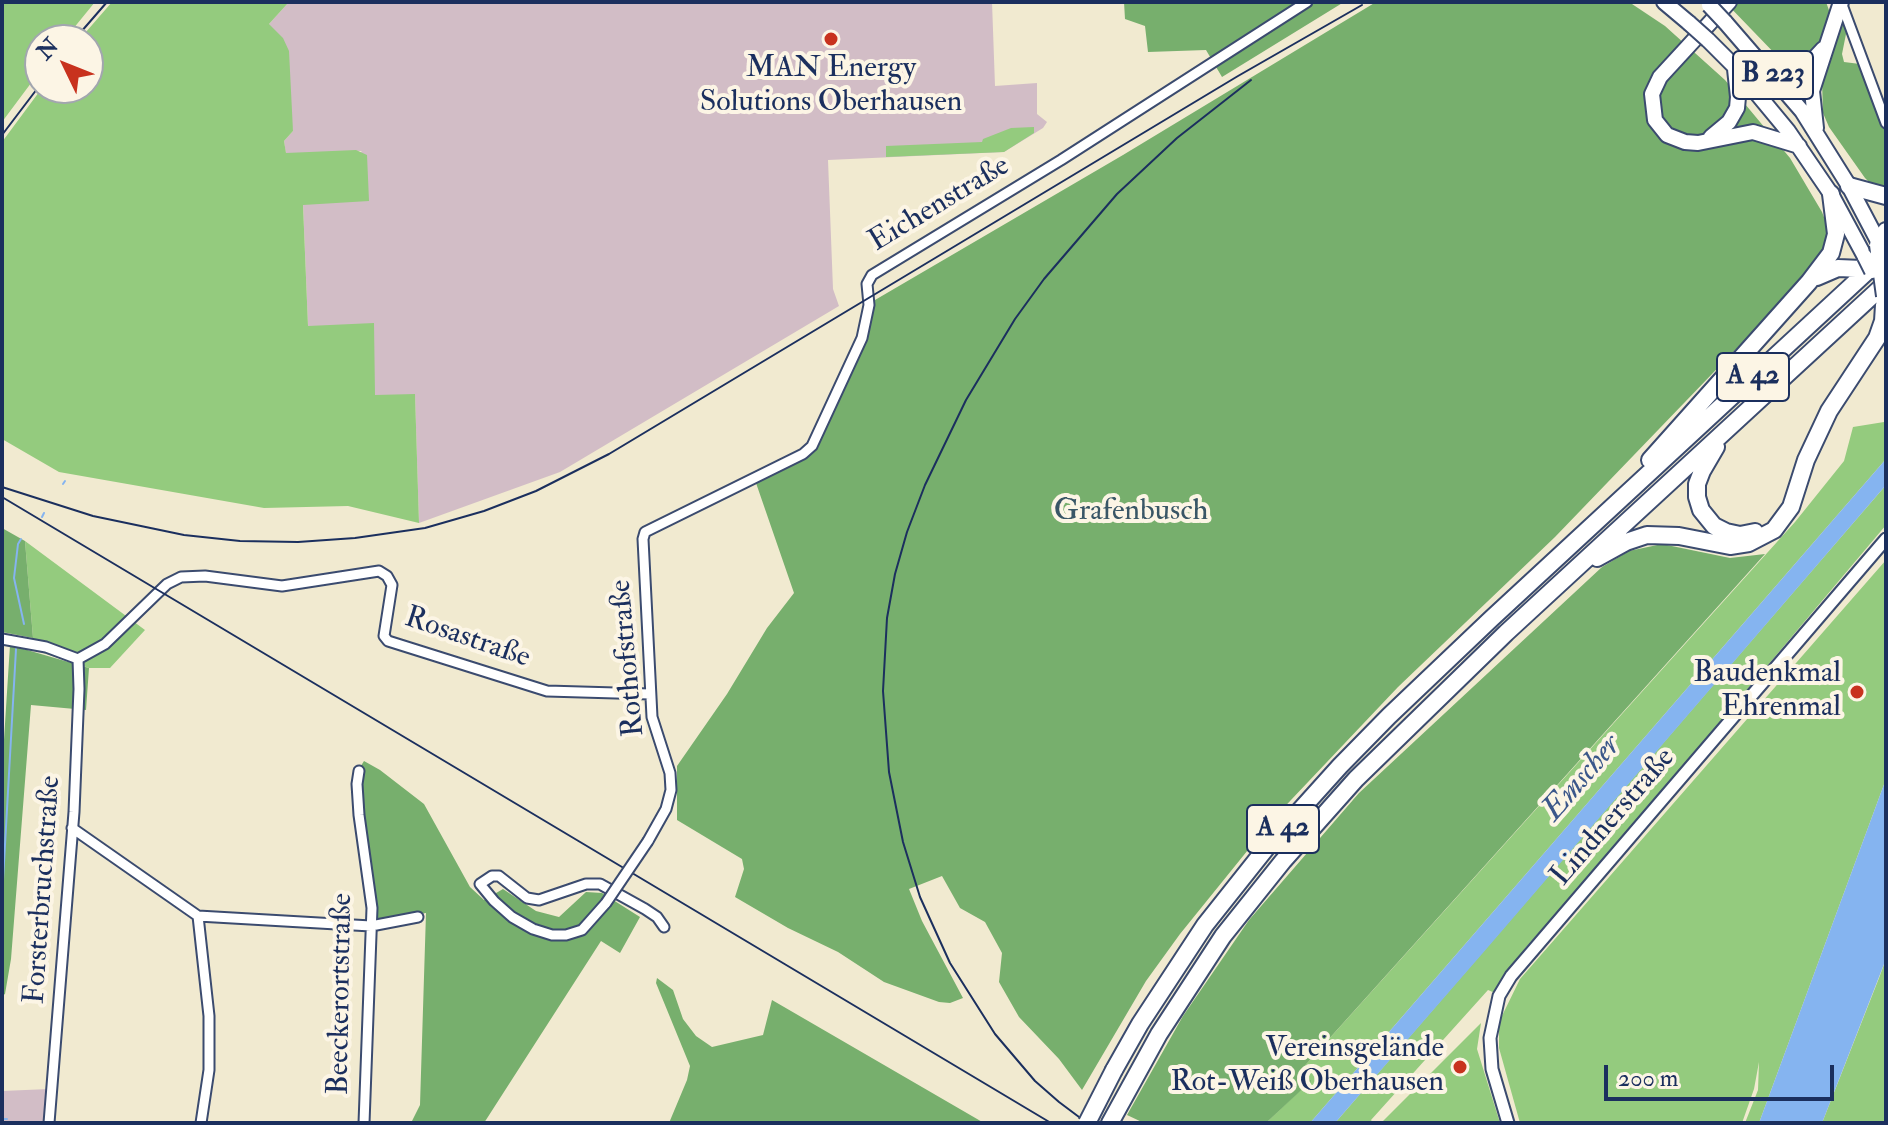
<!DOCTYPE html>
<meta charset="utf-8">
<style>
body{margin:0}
#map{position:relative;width:1888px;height:1125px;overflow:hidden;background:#f1ead0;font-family:"IM FELL Double Pica",serif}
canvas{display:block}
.frame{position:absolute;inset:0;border:4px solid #1b2f5e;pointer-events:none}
.north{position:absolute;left:24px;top:24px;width:80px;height:80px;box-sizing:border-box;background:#fcf5e5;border:2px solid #a2a6af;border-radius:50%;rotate:313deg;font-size:22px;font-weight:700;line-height:32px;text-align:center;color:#1b2f5e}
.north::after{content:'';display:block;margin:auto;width:28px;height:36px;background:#c8321e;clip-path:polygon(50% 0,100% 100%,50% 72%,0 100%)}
.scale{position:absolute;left:1604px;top:1065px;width:230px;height:36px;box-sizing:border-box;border:4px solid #1b2f5e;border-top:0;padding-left:10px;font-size:24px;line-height:28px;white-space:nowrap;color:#1b2f5e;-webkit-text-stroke:6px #fcf5e5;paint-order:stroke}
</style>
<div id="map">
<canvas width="1888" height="1125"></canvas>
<div class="frame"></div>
<div class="north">N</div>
<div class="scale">200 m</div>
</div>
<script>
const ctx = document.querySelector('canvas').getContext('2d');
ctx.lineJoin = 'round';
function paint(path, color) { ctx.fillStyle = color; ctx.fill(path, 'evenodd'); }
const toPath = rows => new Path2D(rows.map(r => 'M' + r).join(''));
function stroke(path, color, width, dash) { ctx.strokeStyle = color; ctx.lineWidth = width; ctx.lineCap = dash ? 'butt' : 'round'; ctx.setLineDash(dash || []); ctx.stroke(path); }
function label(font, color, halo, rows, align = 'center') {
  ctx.font = font + ' "IM FELL Double Pica",serif'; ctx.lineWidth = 8; ctx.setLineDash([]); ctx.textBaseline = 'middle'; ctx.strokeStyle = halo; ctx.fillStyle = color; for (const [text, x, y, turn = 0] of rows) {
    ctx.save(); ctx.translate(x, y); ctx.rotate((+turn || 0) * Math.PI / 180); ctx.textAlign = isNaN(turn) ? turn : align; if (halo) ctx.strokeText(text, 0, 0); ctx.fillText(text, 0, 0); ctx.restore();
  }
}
paint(toPath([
 [289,2,992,2,995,86,1037,83,1037,114,1047,122,1043,128,1004,152,828,160,833,289,839,306,560,472,419,523,415,395,375,395,308,326,303,204,362,151,286,154,284,141,293,131,269,24],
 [49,1089,46,1123,2,1123,2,1091]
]), '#d2bdc6');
paint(toPath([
 [2,2,95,2,64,40,40,40,40,71,2,122],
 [112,2,289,2,269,24,283,38,289,51,293,131,284,141,286,153,356,150,367,155,369,201,303,205,308,326,374,323,375,395,415,394,419,523,348,506,264,508,59,472,2,439,2,142,42,88,88,88,88,40,79,40],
 [1034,127,1034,133,1004,152,886,157,886,146,982,142,983,139,1011,128],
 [1886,416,1886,459,1310,1123,1266,1123,1310,1081,1301,1070,1795,522,1844,461,1853,427,1884,422],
 [1886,485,1886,525,1595,870,1526,947,1495,993,1488,990,1371,1120,1373,1123,1335,1123],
 [25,541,145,630,110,668,89,668,34,650],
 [1886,560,1886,779,1759,1123,1745,1123,1758,1090,1759,1062,1754,1089,1742,1123,1520,1123,1499,1048,1499,1022,1520,979],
 [1886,959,1886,1123,1822,1123,1879,978],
 [1481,1023,1477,1049,1500,1123,1381,1123]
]), '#94cb7e');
paint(toPath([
 [1124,2,1344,2,1222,77,1206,50,1148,52,1145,26,1125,19],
 [1376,2,1629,2,1665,26,1725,80,1790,158,1822,212,1832,238,1815,267,1555,537,1398,687,1273,819,1180,934,1146,981,1082,1090,1059,1059,1019,1017,999,982,1002,953,985,922,960,908,942,876,909,889,922,921,963,998,950,1003,939,1002,884,982,838,952,788,928,735,897,744,869,742,859,677,820,677,766,727,694,767,628,794,593,756,483,817,449,866,338,875,300,1123,155],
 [1725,2,1826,2,1830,13,1820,41,1811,57,1795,63,1780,59],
 [1844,20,1847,29,1842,54,1844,62,1860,64,1880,120,1886,128,1886,189,1873,186,1865,178,1829,127,1823,113,1822,82],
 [2,528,25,541,33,638,2,632],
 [1662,544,1730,558,1765,554,1301,1070,1311,1081,1266,1123,1144,1123,1127,1115,1183,1016,1249,920,1359,793,1602,567,1629,551],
 [10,645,89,668,86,710,31,705,11,959,5,994,2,996,2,771],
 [364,761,380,770,424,804,470,887,484,900,503,889,536,911,559,917,586,892,602,893,640,917,620,953,601,941,484,1123,411,1123,420,1105,426,913,378,920,359,769],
 [657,978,673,990,683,1019,696,1036,712,1047,763,1035,772,1000,984,1123,669,1123,687,1080,690,1066,656,983]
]), '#77af6d');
paint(toPath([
 [1886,459,1886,485,1482,954,1335,1123,1310,1123],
 [1886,779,1886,959,1822,1123,1759,1123]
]), '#85b4f0');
stroke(toPath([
 [63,484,65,481],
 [42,517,44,513],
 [21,539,18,544,14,578,24,624],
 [2,898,16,649],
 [2,1119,7,1119]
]), '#85b4f0', 2);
const minor = toPath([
 [1841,2,1886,123],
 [2,639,46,647,78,659],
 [78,659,105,644,167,584,181,577,205,576,282,586,379,571,387,576,392,585,384,636,388,641,547,691,650,694],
 [359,771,357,784,359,815,372,908,364,1123],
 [72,828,198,916,209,1016,209,1070,201,1123],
 [648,841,666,809,671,790,670,773,652,717,643,539,645,532,803,454,812,446,862,338,869,305,867,284,872,275,1061,160,1307,2],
 [606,903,582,930,566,935,552,935,533,929,512,917,494,901,480,884,492,876,499,876,527,898,539,900,586,884,600,884,645,909,657,917,664,927],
 [198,916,371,926,418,917],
 [49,1123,74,812,79,689,78,659]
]);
const tertiary = toPath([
 [1508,1123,1492,1069,1490,1038,1499,996,1511,976,1886,539]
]);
const primary = toPath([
 [1664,2,1689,23],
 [1729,2,1660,77,1652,94,1655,120,1667,135,1685,142,1698,143,1753,132,1799,146],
 [1725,22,1802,111,1849,186,1879,243],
 [1708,40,1735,67,1788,131,1831,194,1865,257],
 [1763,60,1782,67,1796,67,1811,62,1823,49],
 [1816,128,1812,91,1841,2],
 [1711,137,1729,122,1737,108,1738,97,1735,69]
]);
const motorway = toPath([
 [1849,186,1886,196],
 [1885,238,1886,231],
 [1817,277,1838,268,1862,269],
 [1716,447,1702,471,1697,484,1697,497,1701,510,1714,526,1726,532,1740,535,1755,532],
 [1650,460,1809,282,1831,253,1836,234,1831,194],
 [1597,558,1626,542,1647,535,1679,536,1730,546,1749,543,1774,530,1791,507,1806,460,1829,411,1877,338,1883,321,1884,305],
 [1114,1070,1140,1024,1205,925,1267,847,1340,766,1389,716,1491,619,1886,254],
 [1110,1123,1159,1034,1223,936,1283,861,1356,779,1506,633,1886,283]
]);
stroke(minor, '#3b4b6f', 13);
stroke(tertiary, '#3b4b6f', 15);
stroke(primary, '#3b4b6f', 18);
stroke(motorway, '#3b4b6f', 20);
stroke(minor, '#fff', 9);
stroke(tertiary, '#fff', 11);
stroke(primary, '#fff', 14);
stroke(motorway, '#fff', 16);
stroke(toPath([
 [74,40,107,2],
 [2,135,40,85]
]), '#1b2f5e', 2);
stroke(toPath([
 [2,487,93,516,184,535,240,541,298,542,355,538,425,528,484,511,536,491,609,454,1238,76,1362,5],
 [2,497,1051,1123],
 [1087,1123,1059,1102,1035,1081,995,1034,950,963,920,897,903,842,889,772,883,691,887,618,895,574,907,532,925,485,966,400,1015,319,1044,279,1117,194,1177,138,1251,80]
]), '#1b2f5e', 2);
const minorBridge = toPath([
 [606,903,648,841]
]);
const primaryBridge = toPath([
 [1709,5,1725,22],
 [1689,23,1708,40],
 [1877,245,1884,296],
 [1865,257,1872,271]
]);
const motorwayBridge = toPath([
 [1087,1123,1114,1070]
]);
stroke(minorBridge, '#3b4b6f', 13, []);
stroke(primaryBridge, '#3b4b6f', 18, []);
stroke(motorwayBridge, '#3b4b6f', 20, []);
stroke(minorBridge, '#fff', 9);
stroke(primaryBridge, '#fff', 14);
stroke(motorwayBridge, '#fff', 16);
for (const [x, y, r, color] of [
 [831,39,8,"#c8321e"],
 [1857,692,8,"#c8321e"],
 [1460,1067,8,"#c8321e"]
]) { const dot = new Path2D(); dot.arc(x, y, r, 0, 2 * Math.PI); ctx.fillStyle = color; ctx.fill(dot); stroke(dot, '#fcf5e5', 3); }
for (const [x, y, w] of [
 [1773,75,80],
 [1753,377,72],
 [1283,829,72]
]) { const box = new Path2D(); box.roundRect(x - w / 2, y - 24, w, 48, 6); ctx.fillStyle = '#fcf5e5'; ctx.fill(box); stroke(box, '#1b2f5e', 2); }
label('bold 28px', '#1b2f5e', null, [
 ["B 223",1773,75],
 ["A 42",1753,377],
 ["A 42",1283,829]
]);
label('30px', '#1b2f5e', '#fcf5e5', [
 ["MAN Energy",831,70,"center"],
 ["Solutions Oberhausen",831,104,"center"],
 ["Baudenkmal",1841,675],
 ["Ehrenmal",1841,709],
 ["Vereinsgelände",1444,1050],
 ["Rot-Weiß Oberhausen",1444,1084]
], 'right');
label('30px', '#1b2f5e', '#fcf5e5', [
 ["Eichenstraße",940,205,-31],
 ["Rosastraße",467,639,19],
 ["Rothofstraße",629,658,-95],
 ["Lindnerstraße",1614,818,-49],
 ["Forsterbruchstraße",44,890,-86],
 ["Beeckerortstraße",342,994,-89]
]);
label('30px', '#395666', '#fcf5e5', [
 ["Grafenbusch",1131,513]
]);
label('italic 32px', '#3b578a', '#fcf5e5', [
 ["Emscher",1583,779,-49]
]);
</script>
